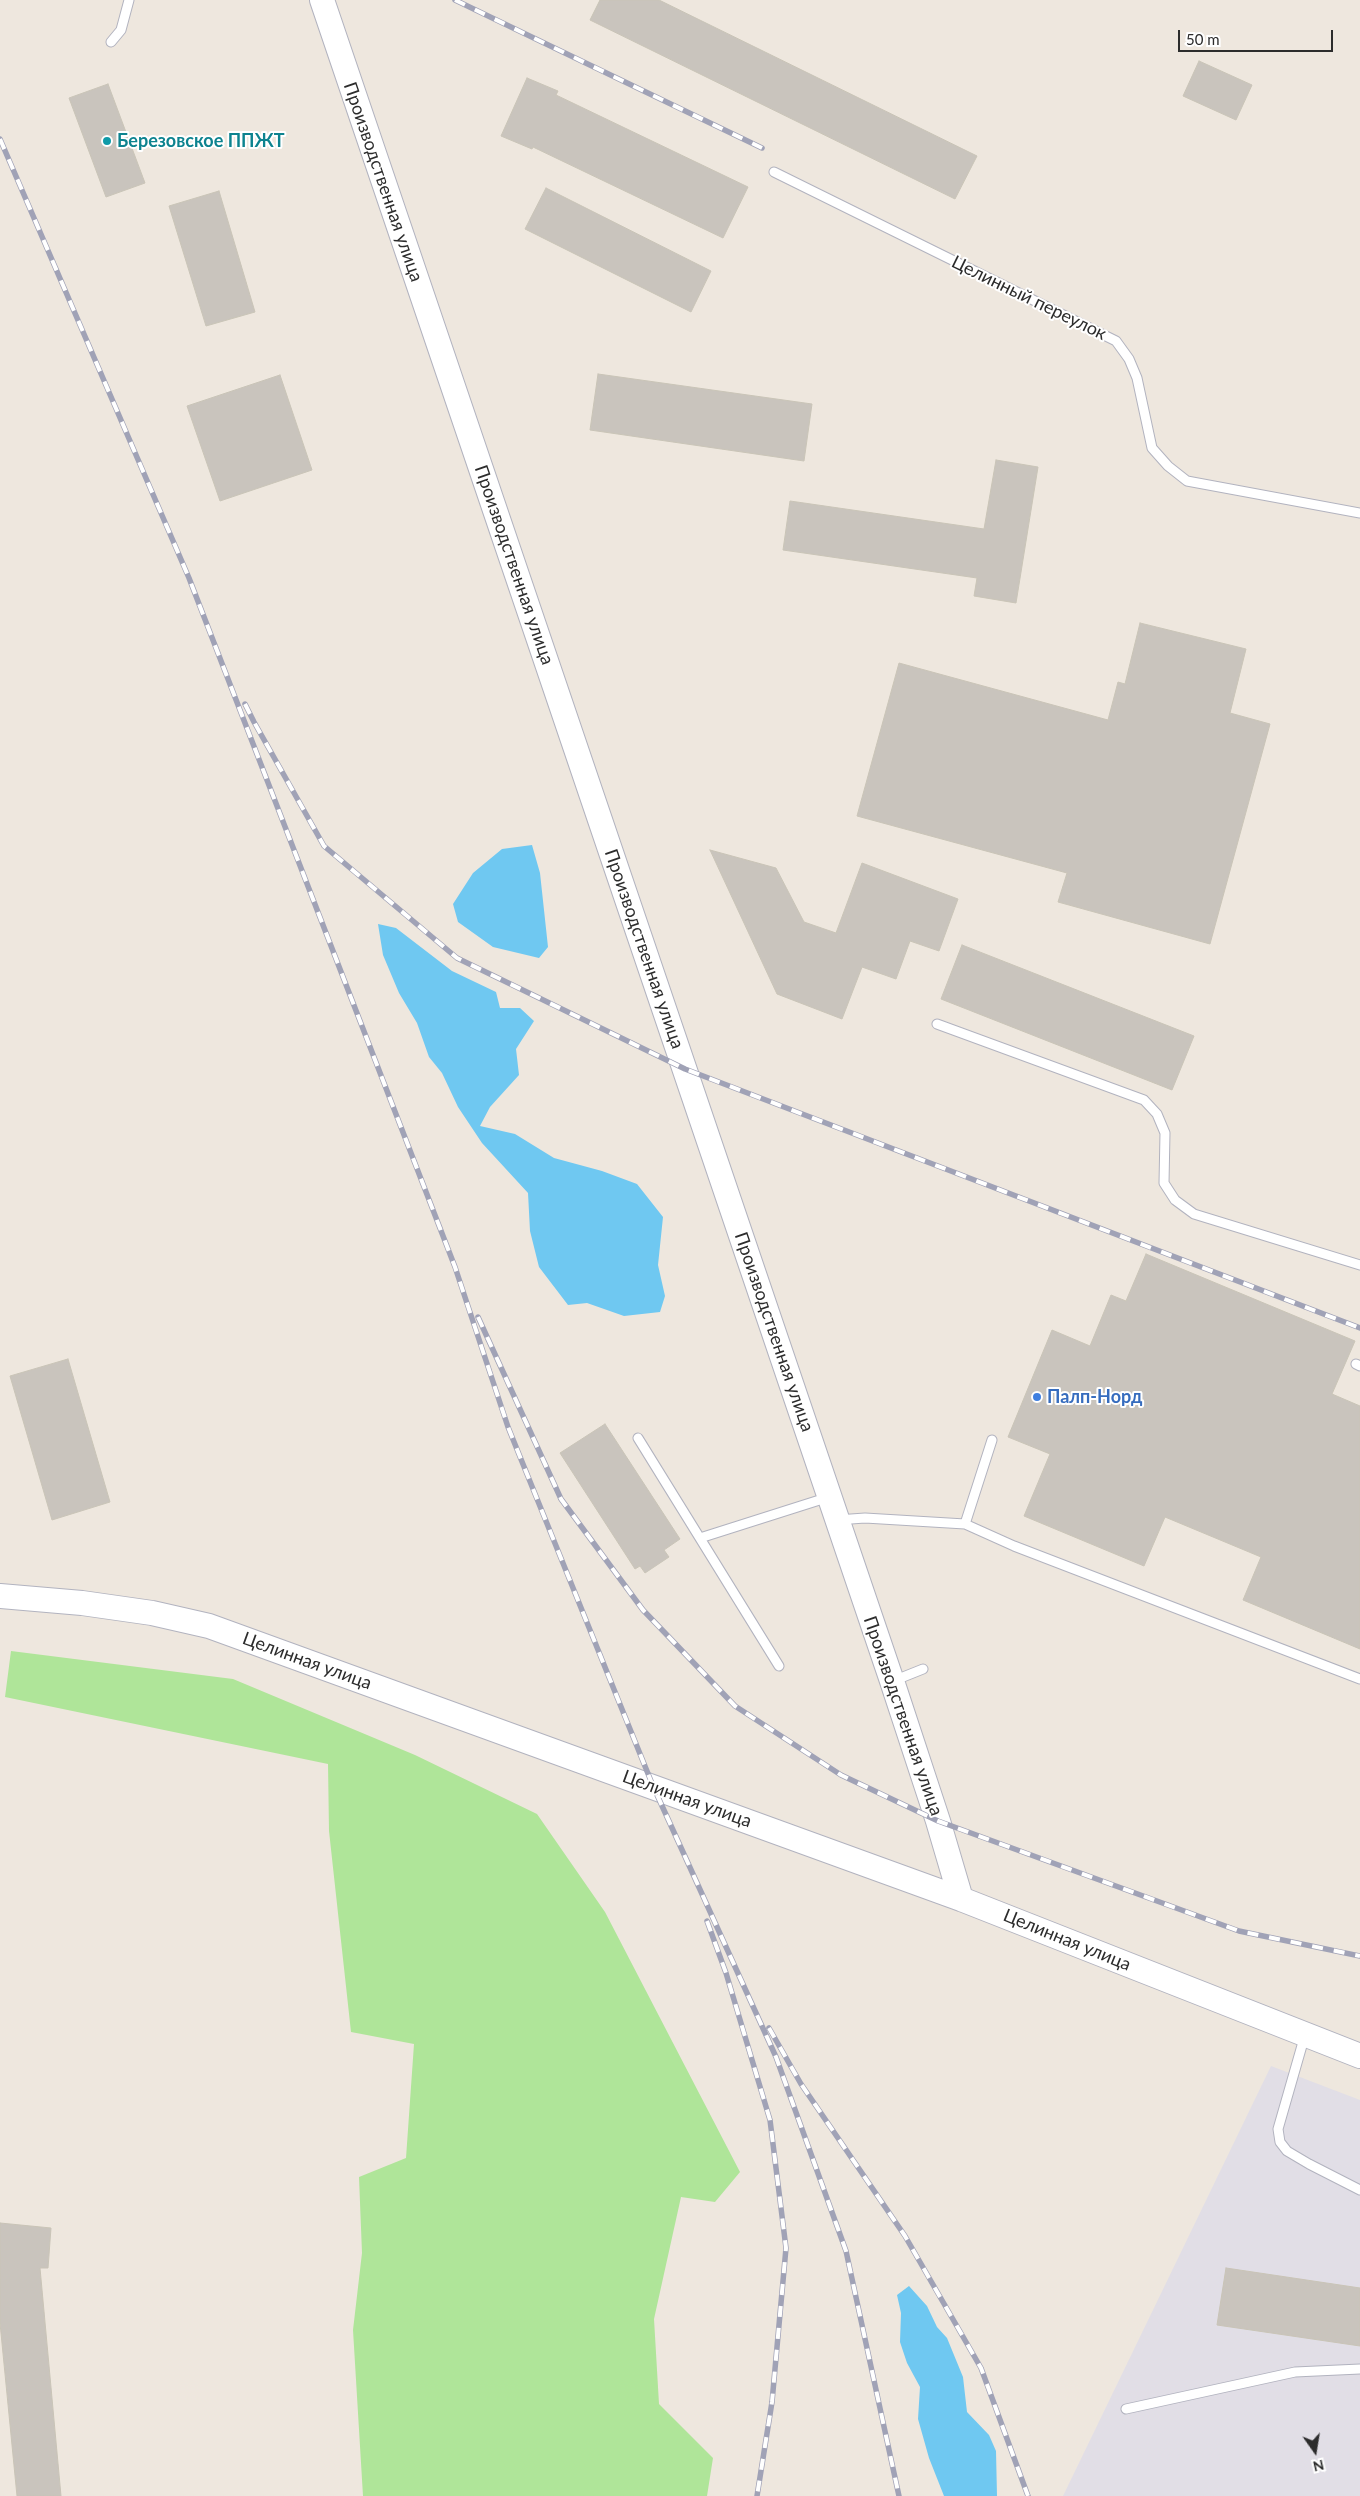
<!DOCTYPE html>
<meta charset="utf-8">
<style>
body{margin:0}
#map{position:relative;width:1360px;height:2496px;overflow:hidden;background:#eee7de;font-family:Lato,sans-serif}
canvas{display:block}
.north{position:absolute;left:1290px;top:2426px;width:50px;height:50px;-webkit-text-stroke:4px #fff;paint-order:stroke;rotate:167deg;font-size:14px;font-weight:700;line-height:20px;text-align:center;color:#2c2c2c}
.north::after{content:'';display:block;margin:auto;width:18px;height:22px;background:#2c2c2c;clip-path:polygon(50% 0,100% 100%,50% 72%,0 100%)}
.scale{position:absolute;left:1178px;top:30px;width:155px;height:22px;box-sizing:border-box;border:2px solid #2c2c2c;border-top:0;padding-left:6px;font-size:15px;line-height:18px;white-space:nowrap;color:#2c2c2c;-webkit-text-stroke:4px #fff;paint-order:stroke}
</style>
<div id="map">
<canvas width="1360" height="2496"></canvas>
<div class="north">N</div>
<div class="scale">50 m</div>
</div>
<script>
const ctx = document.querySelector('canvas').getContext('2d');
ctx.lineJoin = 'round';
function paint(path, color) { ctx.fillStyle = color; ctx.fill(path, 'evenodd'); }
const toPath = rows => new Path2D(rows.map(r => 'M' + r).join(''));
function stroke(path, color, width, dash) { ctx.strokeStyle = color; ctx.lineWidth = width; ctx.lineCap = dash ? 'butt' : 'round'; ctx.setLineDash(dash || []); ctx.stroke(path); }
function label(font, color, halo, rows, align = 'center') {
  ctx.font = font + ' Lato,sans-serif'; ctx.lineWidth = 4; ctx.setLineDash([]); ctx.textBaseline = 'middle'; ctx.strokeStyle = halo; ctx.fillStyle = color; for (const [text, x, y, turn = 0] of rows) {
    ctx.save(); ctx.translate(x, y); ctx.rotate((+turn || 0) * Math.PI / 180); ctx.textAlign = isNaN(turn) ? turn : align; if (halo) ctx.strokeText(text, 0, 0); ctx.fillText(text, 0, 0); ctx.restore();
  }
}
paint(toPath([
 [1271,2066,1360,2100,1360,2496,1063,2496]
]), '#e1dee6');
paint(toPath([
 [11,1651,233,1679,415,1755,537,1814,605,1912,740,2172,715,2202,681,2197,654,2319,659,2404,713,2458,707,2496,363,2496,353,2330,362,2253,359,2177,406,2158,414,2044,351,2032,329,1831,328,1764,5,1697]
]), '#afe599');
paint(toPath([
 [532,845,540,873,548,947,539,958,493,947,458,922,453,904,473,873,502,849],
 [378,924,396,928,452,971,496,992,500,1008,520,1008,534,1021,516,1049,519,1075,490,1107,480,1126,515,1134,554,1158,602,1171,637,1184,663,1217,658,1265,665,1296,660,1312,624,1316,587,1303,568,1305,539,1267,530,1231,528,1193,482,1143,458,1107,442,1073,429,1057,417,1023,399,993,383,955],
 [909,2286,927,2306,937,2327,947,2338,963,2377,967,2412,989,2435,996,2451,997,2496,944,2496,929,2458,918,2419,920,2387,907,2363,900,2342,901,2313,897,2295]
]), '#6fc8f1');
const building = toPath([
 [600,0,659,0,977,156,955,199,590,20,600,0],
 [1199,61,1252,85,1236,120,1183,96,1199,61],
 [527,78,558,91,556,95,748,187,723,238,533,147,532,149,501,136,527,78],
 [108,84,145,183,106,197,69,98,108,84],
 [546,188,711,271,691,312,525,229,546,188],
 [219,191,255,312,206,326,169,206,219,191],
 [598,374,812,404,804,461,590,430,598,374],
 [280,375,312,470,220,501,187,406,280,375],
 [996,460,1038,467,1016,603,974,596,977,578,783,550,790,501,984,529,996,460],
 [1140,623,1246,649,1230,713,1270,724,1210,944,1058,902,1067,873,857,816,899,663,1108,720,1118,682,1125,684,1140,623],
 [710,850,776,868,804,922,836,933,862,863,958,899,939,951,910,941,896,979,862,967,842,1019,777,994,710,850],
 [962,945,1194,1036,1172,1090,941,999,962,945],
 [1146,1254,1355,1341,1332,1394,1360,1406,1360,1649,1243,1600,1261,1557,1165,1517,1144,1566,1024,1516,1050,1454,1008,1437,1052,1330,1090,1346,1111,1295,1126,1301,1146,1254],
 [68,1359,110,1502,52,1520,10,1376,68,1359],
 [605,1424,680,1539,664,1550,669,1557,645,1573,640,1566,635,1569,560,1453,605,1424],
 [0,2223,51,2228,48,2268,40,2268,61,2496,17,2496,0,2323,0,2223],
 [1226,2268,1360,2288,1360,2346,1217,2325,1226,2268]
]);
paint(building, '#c9c4bd');
stroke(building, '#c9c4b7', 1);
const lane = toPath([
 [111,42,121,30,129,0],
 [774,172,1116,341,1129,359,1137,378,1152,448,1168,466,1187,481,1360,513],
 [937,1024,1144,1100,1157,1114,1165,1133,1164,1183,1175,1200,1194,1214,1360,1265],
 [1356,1364,1360,1366],
 [638,1438,779,1666],
 [837,1520,865,1518,965,1524,1014,1546,1360,1679],
 [965,1524,992,1440],
 [700,1538,829,1497],
 [893,1681,923,1669],
 [1305,2035,1278,2129,1280,2142,1287,2151,1309,2164,1360,2190],
 [1126,2409,1295,2372,1360,2369]
]);
const secondary = toPath([
 [322,0,892,1681,938,1821,961,1899],
 [0,1596,82,1603,152,1613,209,1626,961,1899,1360,2056]
]);
stroke(lane, '#b2b3bf', 11);
stroke(secondary, '#b2b3bf', 26);
stroke(lane, '#fff', 9);
stroke(secondary, '#fff', 24);
const rail = toPath([
 [455,0,762,148],
 [0,139,189,578,455,1267,508,1427,653,1786,776,2057,846,2251,899,2496],
 [245,704,254,722,324,846,457,958,685,1069,1360,1328],
 [478,1317,561,1499,643,1610,735,1706,841,1775,938,1821,1239,1931,1360,1956],
 [707,1921,726,1973,770,2120,786,2248,772,2402,757,2496],
 [769,2028,801,2084,905,2236,981,2368,1028,2496]
]);
stroke(rail, '#a0a2b6', 5.5);
stroke(rail, '#fff', 4, [11]);
for (const [x, y, r, color] of [
 [107,141,5,"#0f9aa8"],
 [1037,1397,5,"#3f7fe0"]
]) { const dot = new Path2D(); dot.arc(x, y, r, 0, 2 * Math.PI); ctx.fillStyle = color; ctx.fill(dot); stroke(dot, '#fff', 2); }
label('bold 18px', '#0d838f', '#fff', [
 ["Березовское ППЖТ",117,141]
], 'left');
label('18px', '#2c2c2c', '#fff', [
 ["Производственная улица",383,182,71],
 ["Целинный переулок",1029,298,26],
 ["Производственная улица",514,565,71],
 ["Производственная улица",644,949,71],
 ["Производственная улица",774,1332,71],
 ["Целинная улица",307,1661,20],
 ["Производственная улица",903,1716,71],
 ["Целинная улица",687,1799,20],
 ["Целинная улица",1067,1940,22]
]);
label('bold 18px', '#366cbe', '#fff', [
 ["Палп-Норд",1047,1397]
], 'left');
</script>
